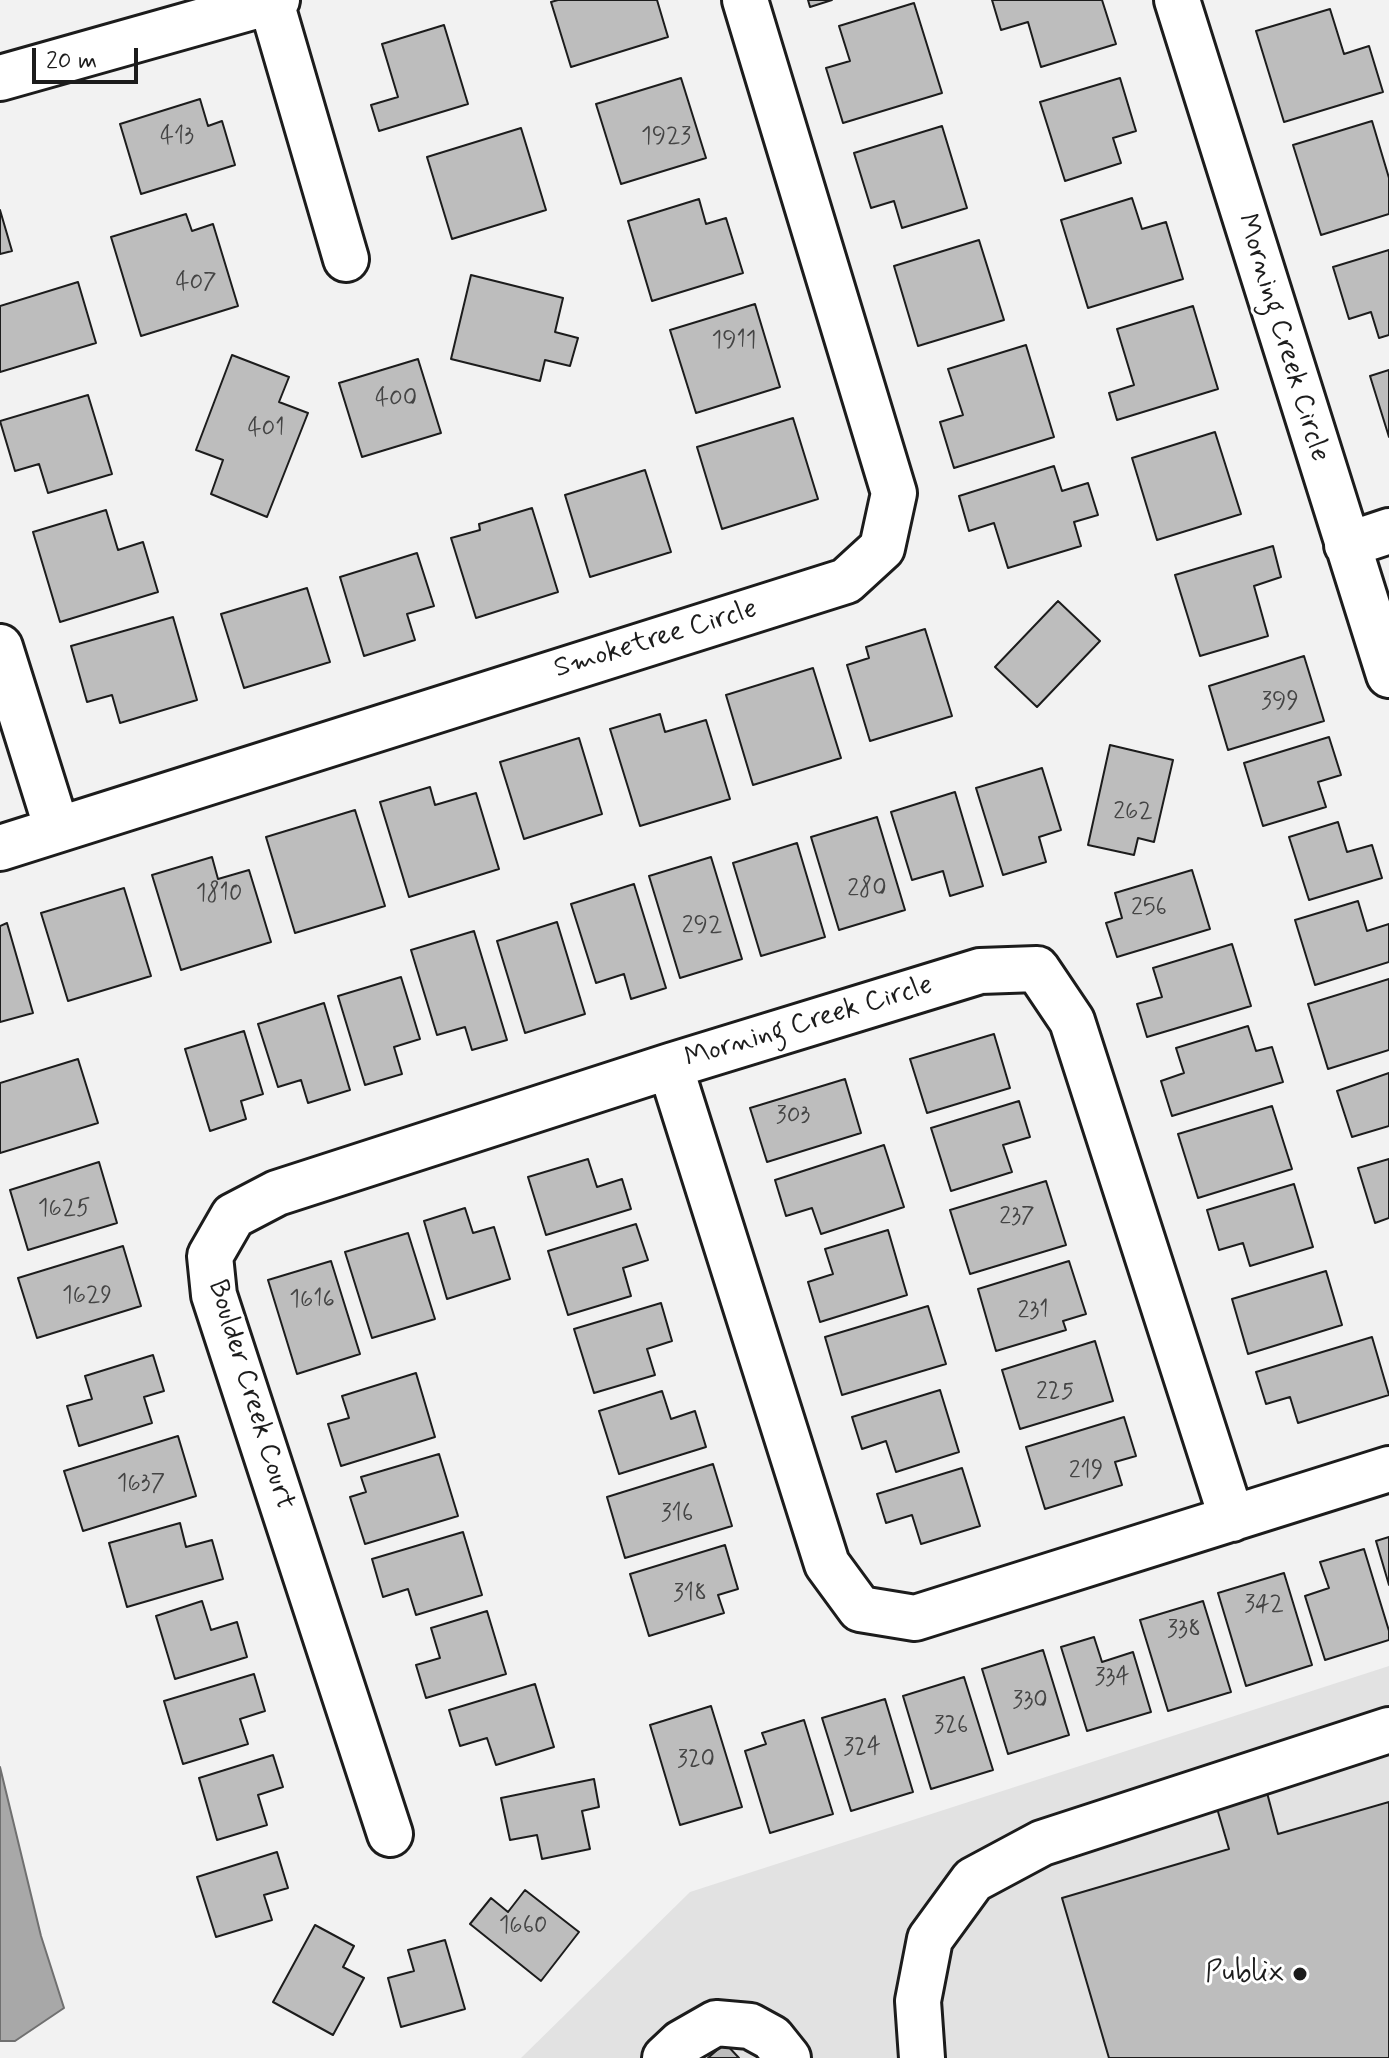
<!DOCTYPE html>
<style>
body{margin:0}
#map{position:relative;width:1389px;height:2058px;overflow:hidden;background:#f2f2f2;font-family:Mynerve,sans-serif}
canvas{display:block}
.scale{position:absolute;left:32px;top:48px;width:106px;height:36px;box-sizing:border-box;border:4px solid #1c1c1c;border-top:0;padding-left:10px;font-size:24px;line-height:28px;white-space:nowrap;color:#1c1c1c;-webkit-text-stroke:6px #fff;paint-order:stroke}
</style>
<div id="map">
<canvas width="1389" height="2058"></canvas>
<div class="scale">20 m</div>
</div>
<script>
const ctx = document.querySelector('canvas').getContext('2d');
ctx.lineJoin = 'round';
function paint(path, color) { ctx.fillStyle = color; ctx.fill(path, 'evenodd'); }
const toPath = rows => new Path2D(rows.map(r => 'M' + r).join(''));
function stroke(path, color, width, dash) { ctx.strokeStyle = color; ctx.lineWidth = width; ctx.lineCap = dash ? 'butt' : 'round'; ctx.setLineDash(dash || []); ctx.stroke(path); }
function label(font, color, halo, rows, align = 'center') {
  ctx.font = font + ' Mynerve,sans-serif'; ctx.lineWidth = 6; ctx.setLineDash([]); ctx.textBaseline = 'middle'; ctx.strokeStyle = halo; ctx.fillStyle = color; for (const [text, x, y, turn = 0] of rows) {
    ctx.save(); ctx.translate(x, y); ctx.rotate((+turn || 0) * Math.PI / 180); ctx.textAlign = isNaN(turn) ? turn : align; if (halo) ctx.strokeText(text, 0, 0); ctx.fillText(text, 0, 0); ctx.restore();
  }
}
paint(toPath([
 [1389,1666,1389,2058,521,2058,690,1892]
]), '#e2e2e2');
const water = toPath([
 [0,1767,41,1936,64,2008,15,2041,0,2041,0,1767]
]);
paint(water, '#a8a8a8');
stroke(water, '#707070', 2);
const building = toPath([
 [558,0,657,0,668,37,571,67,551,2,558,0],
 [808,0,832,0,810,7,808,0],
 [992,0,1102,0,1116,44,1041,67,1028,22,1001,30,992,0],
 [914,3,942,93,843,123,826,68,850,61,839,26,914,3],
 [1330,9,1344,54,1369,46,1383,92,1284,122,1256,31,1330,9],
 [444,25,468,104,379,131,371,105,398,97,382,44,444,25],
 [681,78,706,158,621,184,596,104,681,78],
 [1120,78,1136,131,1113,138,1121,163,1065,181,1040,102,1120,78],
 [200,99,208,126,222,121,235,165,141,194,120,124,200,99],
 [1372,121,1389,178,1389,214,1321,235,1293,145,1372,121],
 [942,126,967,208,902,228,894,201,871,208,854,153,942,126],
 [521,128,546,210,452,239,427,157,521,128],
 [1132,198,1142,229,1166,222,1183,279,1088,308,1061,220,1132,198],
 [699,199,706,224,726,218,743,273,652,301,628,221,699,199],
 [0,210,12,251,0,254,0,210],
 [186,214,192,231,213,224,238,306,141,336,111,237,186,214],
 [979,240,1004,320,918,346,894,266,979,240],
 [1389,250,1389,335,1379,338,1371,312,1349,319,1333,267,1389,250],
 [471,275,563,298,555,332,578,338,570,366,545,360,540,381,451,359,471,275],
 [78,282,96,343,0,372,0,306,78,282],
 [755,304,780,387,696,413,670,330,755,304],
 [1193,306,1218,389,1117,420,1109,393,1134,385,1117,329,1193,306],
 [1026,345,1054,437,954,468,940,422,963,415,948,369,1026,345],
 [232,355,289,377,279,402,308,413,267,517,211,494,223,460,196,450,232,355],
 [418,359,441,433,362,457,339,383,418,359],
 [1389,370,1389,437,1370,376,1389,370],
 [88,395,112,474,48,493,39,464,15,471,0,421,88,395],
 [793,418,818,499,722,529,697,447,793,418],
 [1215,432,1241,514,1157,540,1132,458,1215,432],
 [1054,466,1062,491,1088,483,1098,515,1074,522,1081,546,1008,568,994,523,969,531,959,496,1054,466],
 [645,470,671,552,590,577,565,495,645,470],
 [532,508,558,592,476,618,451,538,480,530,479,524,532,508],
 [106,510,118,550,143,542,158,592,60,622,33,532,106,510],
 [1273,546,1281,577,1254,586,1268,636,1200,656,1175,575,1273,546],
 [417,553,434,606,407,614,415,640,364,656,340,577,417,553],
 [307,588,330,662,244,688,221,614,307,588],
 [1058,601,1100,641,1037,707,995,667,1058,601],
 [173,617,197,700,120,723,112,695,87,702,71,646,173,617],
 [925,629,952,716,870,741,847,665,869,658,866,647,925,629],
 [1304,656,1324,721,1228,750,1209,686,1304,656],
 [813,668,841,758,753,785,726,695,813,668],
 [660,714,665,732,706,720,730,799,640,826,610,729,660,714],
 [1329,737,1341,775,1318,782,1326,807,1263,826,1244,763,1329,737],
 [579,738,602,814,524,839,500,762,579,738],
 [1110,745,1173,760,1154,842,1138,838,1134,855,1088,845,1110,745],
 [1042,768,1061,830,1039,837,1046,862,1003,875,976,788,1042,768],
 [430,787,435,805,476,793,499,869,409,897,380,802,430,787],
 [955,792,983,886,950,896,943,871,912,880,891,812,955,792],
 [355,810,385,906,295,933,266,837,355,810],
 [877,817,905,910,839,930,811,837,877,817],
 [1338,822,1347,852,1372,845,1382,878,1309,900,1289,837,1338,822],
 [797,843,825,937,761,956,733,863,797,843],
 [212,857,218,879,249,870,271,942,181,970,152,875,212,857],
 [711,857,742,959,680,978,649,876,711,857],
 [1192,870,1210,929,1117,957,1106,923,1122,918,1115,893,1192,870],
 [634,884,666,988,631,999,624,974,596,983,571,904,634,884],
 [124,888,151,976,68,1001,41,913,124,888],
 [1358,901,1367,931,1389,924,1389,962,1315,985,1295,920,1358,901],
 [557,922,585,1014,525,1033,497,941,557,922],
 [7,923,33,1013,0,1022,0,926,7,923],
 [474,931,507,1040,472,1050,465,1027,437,1035,411,950,474,931],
 [1232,944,1251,1006,1147,1037,1137,1004,1162,997,1153,968,1232,944],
 [401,977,420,1039,394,1047,402,1074,365,1085,338,996,401,977],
 [1389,979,1389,1050,1328,1069,1308,1004,1389,979],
 [324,1003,350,1090,308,1103,301,1080,278,1087,258,1024,324,1003],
 [1248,1026,1256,1051,1272,1047,1283,1082,1172,1116,1161,1081,1184,1073,1176,1048,1248,1026],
 [244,1031,263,1094,241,1101,246,1119,210,1131,185,1049,244,1031],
 [994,1034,1010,1088,927,1113,910,1059,994,1034],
 [78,1059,98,1123,0,1153,0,1083,78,1059],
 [1389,1073,1389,1126,1352,1137,1337,1091,1389,1073],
 [845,1079,861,1133,767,1162,750,1108,845,1079],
 [1019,1101,1030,1137,1003,1145,1012,1172,951,1191,931,1128,1019,1101],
 [1272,1106,1292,1169,1198,1198,1178,1134,1272,1106],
 [884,1145,904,1207,821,1234,812,1208,786,1216,775,1180,884,1145],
 [588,1159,597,1187,622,1179,631,1209,546,1235,528,1177,588,1159],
 [1389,1159,1389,1218,1375,1223,1358,1168,1389,1159],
 [99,1162,117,1223,28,1250,10,1190,99,1162],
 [1046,1181,1066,1245,970,1274,950,1210,1046,1181],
 [1294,1184,1313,1247,1250,1266,1243,1243,1219,1250,1207,1210,1294,1184],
 [465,1208,473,1233,494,1227,510,1279,447,1299,424,1221,465,1208],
 [636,1224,648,1260,623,1268,631,1296,568,1315,548,1251,636,1224],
 [888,1230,907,1295,820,1322,808,1282,833,1274,825,1249,888,1230],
 [408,1233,435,1319,372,1338,345,1252,408,1233],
 [123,1246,141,1306,37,1338,18,1278,123,1246],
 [331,1261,360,1354,297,1374,268,1280,331,1261],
 [1069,1261,1086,1314,1063,1321,1066,1330,996,1351,978,1289,1069,1261],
 [1326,1271,1342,1325,1248,1354,1232,1299,1326,1271],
 [661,1303,672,1341,647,1349,655,1375,594,1393,574,1329,661,1303],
 [928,1306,946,1364,842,1395,825,1337,928,1306],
 [1372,1337,1389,1395,1298,1423,1290,1397,1266,1404,1256,1372,1372,1337],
 [1095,1341,1113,1401,1020,1429,1002,1370,1095,1341],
 [153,1355,164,1391,144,1397,152,1423,79,1446,67,1406,92,1399,85,1376,153,1355],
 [416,1373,435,1437,341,1466,328,1424,349,1418,342,1396,416,1373],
 [940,1390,959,1452,896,1472,886,1441,862,1449,852,1417,940,1390],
 [662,1391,671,1419,695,1411,706,1447,619,1474,599,1411,662,1391],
 [1124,1417,1136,1456,1115,1462,1122,1485,1045,1509,1026,1447,1124,1417],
 [178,1436,196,1496,83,1531,64,1471,178,1436],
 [439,1454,458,1516,365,1544,350,1497,366,1492,361,1477,439,1454],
 [713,1464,732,1526,625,1558,607,1497,713,1464],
 [962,1468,980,1526,921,1544,912,1515,886,1523,877,1494,962,1468],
 [180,1523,186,1547,212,1540,223,1579,127,1607,109,1543,180,1523],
 [463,1532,482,1595,416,1615,408,1589,383,1597,372,1559,463,1532],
 [1389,1537,1389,1585,1376,1541,1389,1537],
 [725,1545,738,1589,718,1595,724,1613,649,1636,630,1574,725,1545],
 [1364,1549,1389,1631,1389,1640,1325,1660,1305,1596,1329,1588,1320,1562,1364,1549],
 [1284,1573,1312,1665,1246,1686,1218,1593,1284,1573],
 [202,1601,211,1630,237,1622,247,1657,175,1679,156,1616,202,1601],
 [1203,1601,1231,1692,1168,1711,1140,1620,1203,1601],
 [487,1611,506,1674,426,1698,416,1665,440,1658,431,1628,487,1611],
 [1094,1637,1102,1662,1133,1652,1151,1712,1087,1731,1061,1647,1094,1637],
 [1043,1650,1069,1735,1008,1754,982,1669,1043,1650],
 [254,1674,265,1711,240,1719,248,1744,183,1764,164,1701,254,1674],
 [964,1677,993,1770,931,1789,903,1696,964,1677],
 [535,1684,554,1747,496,1765,487,1738,460,1746,449,1710,535,1684],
 [885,1699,913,1792,851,1811,822,1718,885,1699],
 [711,1706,742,1807,680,1825,650,1725,711,1706],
 [804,1720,833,1814,770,1833,745,1751,766,1744,762,1733,804,1720],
 [273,1755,283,1787,258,1795,267,1825,217,1840,199,1778,273,1755],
 [594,1779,599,1807,582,1811,590,1849,542,1859,537,1835,510,1840,501,1798,594,1779],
 [1266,1789,1278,1834,1389,1802,1389,2058,1109,2058,1062,1898,1229,1849,1216,1805,1266,1789],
 [277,1852,288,1888,264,1895,272,1920,216,1937,197,1877,277,1852],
 [525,1890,579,1932,541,1981,470,1924,491,1898,508,1912,525,1890],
 [315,1925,354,1946,343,1967,364,1978,333,2035,273,2002,315,1925],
 [445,1940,465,2009,401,2027,388,1978,414,1971,408,1950,445,1940],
 [725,2043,739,2058,708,2058,725,2043]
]);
paint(building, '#bdbdbd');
stroke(building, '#1c1c1c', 2);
const minor = toPath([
 [1177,0,1389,675],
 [271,2,346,259],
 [0,78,277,0],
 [1347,545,1389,531],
 [0,647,57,829],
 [0,848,846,581,882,548,894,493,745,0],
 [670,1066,827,1564,860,1609,915,1618,1389,1469],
 [390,1834,214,1295,210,1256,233,1216,277,1193,670,1066,980,971,1037,969,1072,1021,1232,1519],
 [665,2058,681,2043,716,2023,750,2026,772,2038,788,2058],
 [922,2058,918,2001,930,1939,973,1880,1042,1843,1389,1730]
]);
stroke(minor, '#1c1c1c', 50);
stroke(minor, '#fff', 44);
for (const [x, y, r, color] of [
 [1300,1974,8,"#1c1c1c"]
]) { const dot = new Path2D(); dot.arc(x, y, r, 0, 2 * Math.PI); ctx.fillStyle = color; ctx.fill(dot); stroke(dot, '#fff', 3); }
label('24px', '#444', null, [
 ["413",177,138],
 ["1923",666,138],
 ["407",196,284],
 ["1911",734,342],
 ["400",396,400],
 ["401",266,430],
 ["399",1280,703],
 ["262",1133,813],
 ["280",867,890],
 ["1810",219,895],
 ["256",1149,909],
 ["292",702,927],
 ["303",793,1117],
 ["1625",64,1210],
 ["237",1017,1218],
 ["1629",87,1297],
 ["1616",312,1301],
 ["231",1033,1312],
 ["225",1055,1393],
 ["219",1086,1472],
 ["1637",141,1485],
 ["316",677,1515],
 ["318",690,1595],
 ["342",1264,1606],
 ["338",1184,1631],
 ["334",1112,1679],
 ["330",1030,1702],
 ["326",951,1727],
 ["324",862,1749],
 ["320",696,1761],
 ["1660",523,1927]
]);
label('28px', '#1c1c1c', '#fff', [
 ["Morning Creek Circle",1282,338,73],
 ["Smoketree Circle",656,640,-17],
 ["Morning Creek Circle",809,1023,-17],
 ["Boulder Creek Court",250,1395,73]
]);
label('28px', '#1c1c1c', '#fff', [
 ["Publix",1284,1974]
], 'right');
</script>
